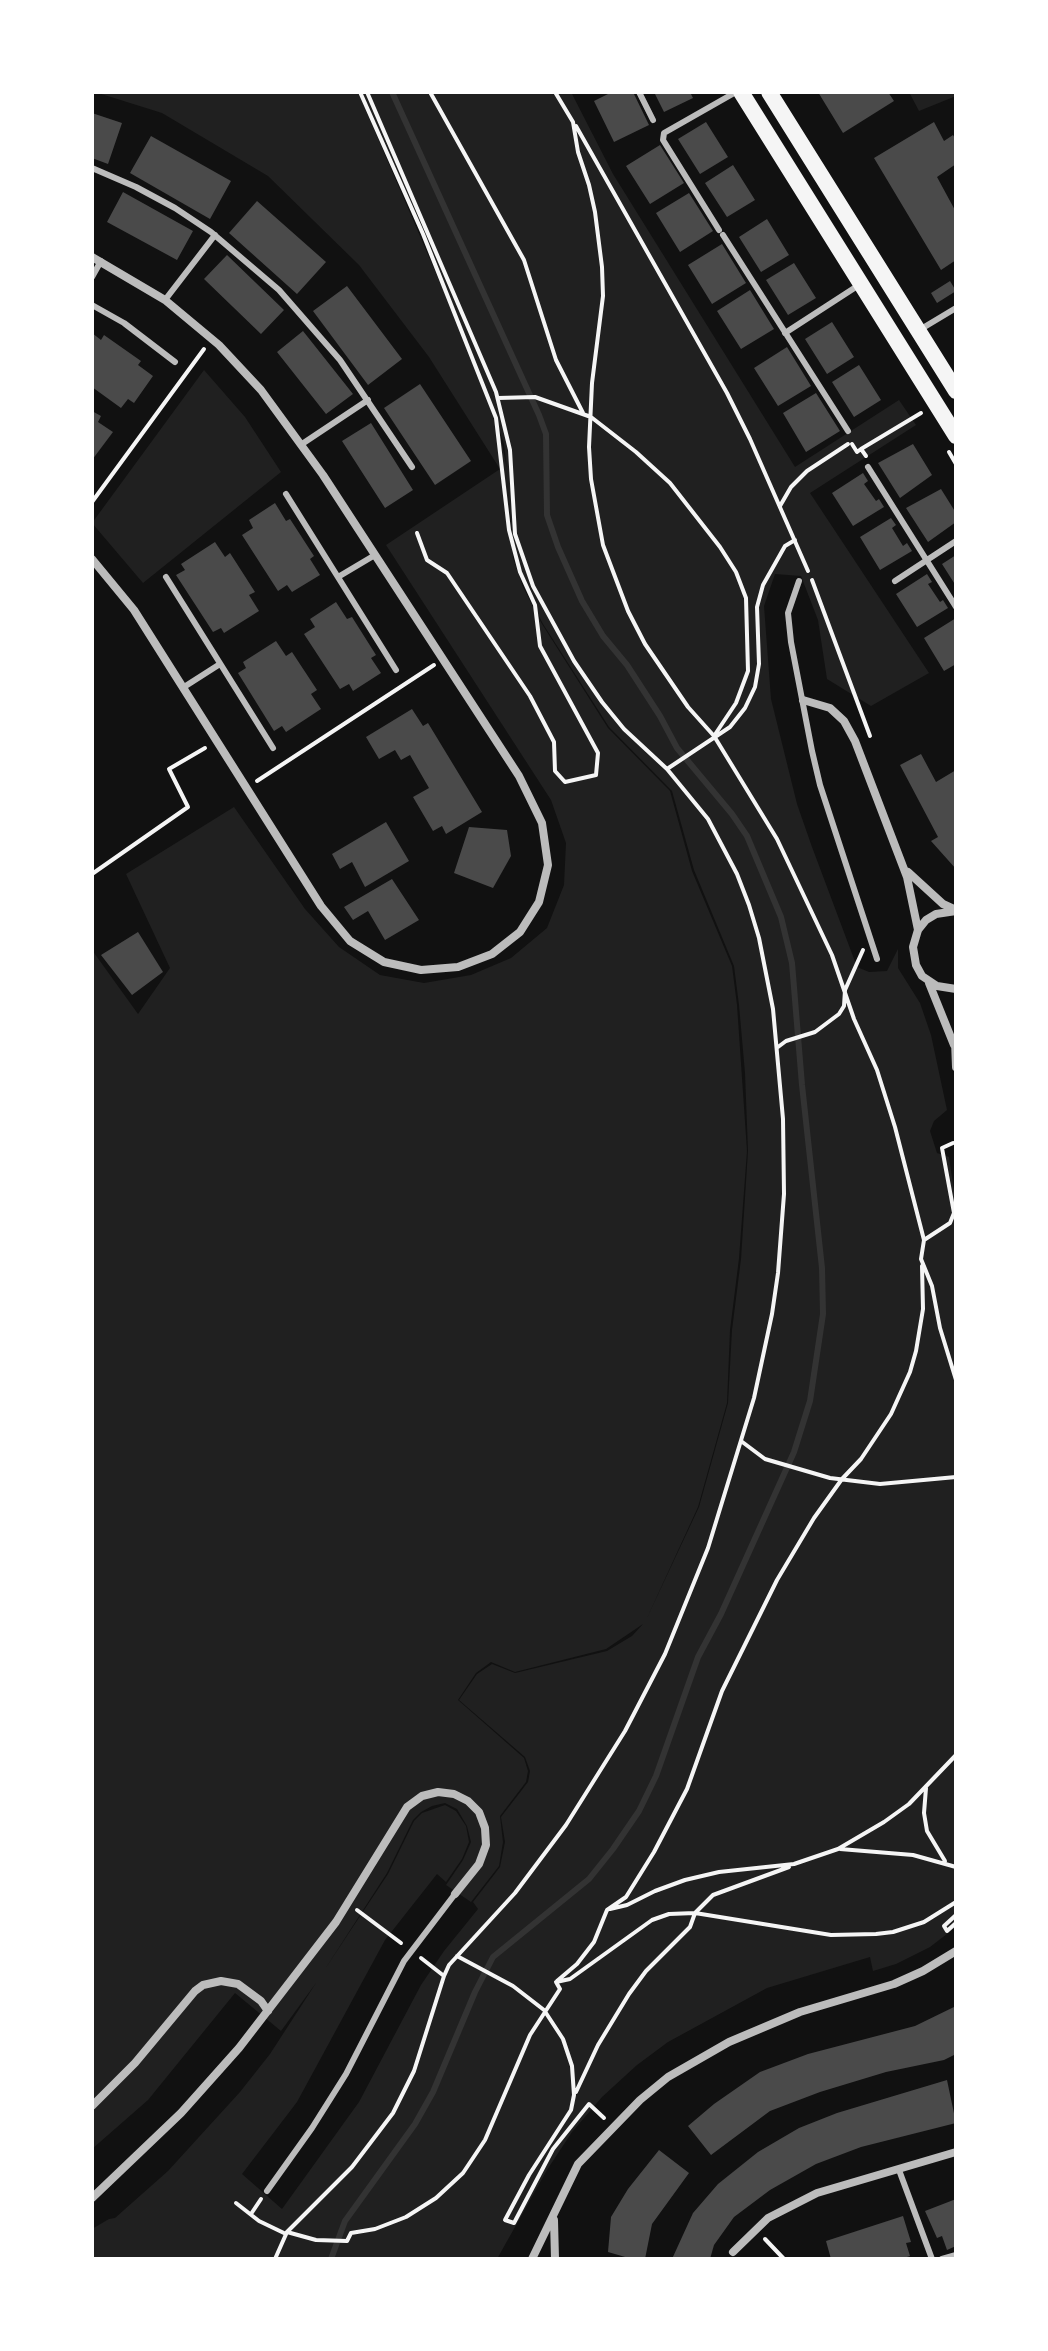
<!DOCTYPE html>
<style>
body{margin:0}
#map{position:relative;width:1048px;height:2351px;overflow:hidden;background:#111;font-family:"Nunito Sans",sans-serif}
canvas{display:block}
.frame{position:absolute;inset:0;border:94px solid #fff;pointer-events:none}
</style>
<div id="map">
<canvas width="1048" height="2351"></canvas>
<div class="frame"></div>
</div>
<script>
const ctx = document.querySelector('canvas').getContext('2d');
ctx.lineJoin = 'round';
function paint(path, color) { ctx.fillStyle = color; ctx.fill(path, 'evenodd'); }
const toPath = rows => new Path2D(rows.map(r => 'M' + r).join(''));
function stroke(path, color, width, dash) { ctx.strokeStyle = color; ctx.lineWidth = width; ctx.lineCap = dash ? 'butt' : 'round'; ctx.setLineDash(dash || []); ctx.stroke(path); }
paint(toPath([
 [95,92,358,92,478,371,502,444,507,469,504,444,479,371,360,92,571,92,613,174,795,467,899,400,916,425,810,493,929,673,871,706,827,679,818,620,801,576,775,574,764,606,771,699,797,804,812,847,857,967,869,972,887,971,898,949,898,968,920,1003,931,1035,947,1110,934,1121,930,1131,937,1153,949,1157,956,1204,956,1927,930,1947,896,1964,873,1971,870,1957,767,1988,668,2042,637,2065,602,2097,572,2132,547,2170,497,2259,92,2259,92,2229,109,2219,115,2218,168,2171,240,2092,270,2054,316,1983,281,2031,235,1993,148,2100,92,2149,92,950,138,1014,170,968,126,874,234,807,305,909,339,947,380,975,424,983,471,975,511,958,547,928,564,885,566,843,551,800,386,545,500,469,429,357,359,265,268,176,162,113],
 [507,480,514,557,524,587,543,624,609,727,672,791,694,870,734,966,739,1005,745,1073,748,1151,741,1259,732,1330,728,1403,699,1507,646,1620,698,1507,727,1403,730,1330,739,1258,747,1151,737,1005,732,966,692,871,670,791,608,728,542,624,523,587,513,558],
 [643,1624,632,1636,607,1651,515,1673,492,1664,477,1674,459,1700,525,1757,530,1771,528,1782,501,1817,505,1842,500,1867,473,1902,478,1909,444,1951,421,1985,359,2102,282,2209,242,2174,297,2102,385,1940,437,1874,446,1882,462,1859,469,1842,466,1826,456,1811,445,1805,422,1813,414,1821,388,1874,325,1969,387,1873,413,1820,421,1812,432,1806,445,1803,457,1809,467,1826,471,1842,463,1860,446,1885,471,1902,499,1866,503,1842,500,1816,526,1782,528,1771,524,1758,458,1700,476,1673,491,1662,515,1672,606,1649],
 [909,92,956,92,956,96,919,111],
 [204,370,245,417,281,472,143,583,92,523]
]), '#202020');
stroke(toPath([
 [331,2259,345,2221,415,2124,433,2092,475,1992,493,1957,589,1879,613,1849,639,1811,656,1776,698,1657,721,1614,794,1452,810,1401,823,1314,822,1268,802,1085,792,963,781,917,747,836,732,814,677,748,660,716,627,665,603,636,582,601,558,547,547,515,546,434,539,415,392,92]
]), '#333', 6);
paint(toPath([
 [612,92,633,92,649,125,614,142,594,101],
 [654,92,690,92,693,98,664,112],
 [818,92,888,92,894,101,843,133],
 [92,113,122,123,108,164,92,158],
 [706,122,728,157,700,174,678,139],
 [934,122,944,141,953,135,956,140,956,164,937,177,956,212,956,260,941,270,874,158],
 [151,136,231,181,210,219,130,173],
 [660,145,684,183,650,204,626,166],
 [733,165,755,200,727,217,705,183],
 [123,192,193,231,177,260,107,222],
 [689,193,713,231,680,252,656,213],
 [257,201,326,262,297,294,229,233],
 [767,219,789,255,761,272,739,237],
 [722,244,746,283,712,304,688,265],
 [227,255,284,310,261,334,204,279],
 [794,263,816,298,788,315,766,280],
 [950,281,956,291,937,303,931,293],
 [347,286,402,359,368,385,313,311],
 [750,290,774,329,741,349,717,311],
 [832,322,854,357,827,374,805,339],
 [303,331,353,394,326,414,277,352],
 [92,333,101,340,104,335,141,361,138,365,153,376,134,403,128,399,121,408,92,387],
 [787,347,811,386,778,406,754,368],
 [859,365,881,400,854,417,832,382],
 [420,384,471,461,435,485,384,408],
 [816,393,840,431,806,452,783,413],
 [92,411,101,416,98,422,113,432,92,460],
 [371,423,413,490,385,508,342,441],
 [913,444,932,475,900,498,878,463],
 [863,473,868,481,864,484,876,501,879,499,884,507,853,526,832,493],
 [941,489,956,513,956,522,928,542,906,508],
 [275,503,286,521,290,519,314,556,310,559,320,575,292,592,287,585,278,591,242,535,253,528,249,520],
 [891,518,896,525,892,528,903,546,907,543,912,551,880,570,860,537],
 [215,542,225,557,230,553,255,592,249,595,259,611,224,633,221,628,213,632,176,575,185,570,181,564],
 [956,555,956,586,942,564],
 [927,574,932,582,928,584,940,602,943,600,948,608,917,627,896,594],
 [336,602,347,619,352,617,376,655,371,658,381,673,353,691,349,684,340,689,304,634,315,627,310,619],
 [956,618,956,664,944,671,924,638],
 [276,641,286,656,292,652,317,690,311,694,321,709,286,732,282,726,274,731,238,673,246,668,243,662],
 [412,709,423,726,428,723,482,812,446,834,442,826,433,831,413,797,429,788,410,755,401,760,395,750,379,759,366,737],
 [921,754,936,782,956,770,956,869,931,841,938,837,900,765],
 [386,822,409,861,365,887,352,862,340,869,332,854],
 [469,827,507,830,511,856,493,888,454,873],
 [392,879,419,920,385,940,368,911,353,920,344,907],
 [138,932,163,972,132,995,101,955],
 [956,2006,956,2054,944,2060,886,2072,820,2092,770,2111,711,2155,688,2126,714,2104,760,2072,808,2054,915,2026],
 [947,2080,956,2123,861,2147,816,2164,770,2190,734,2217,714,2245,710,2259,672,2259,693,2213,718,2184,758,2152,799,2128,837,2113],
 [659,2150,689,2173,652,2224,645,2259,632,2259,608,2252,611,2217,628,2189],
 [956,2199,956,2246,947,2250,942,2236,937,2238,925,2211],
 [903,2216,911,2242,906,2243,910,2256,901,2259,831,2259,826,2241]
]), '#4a4a4a');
stroke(toPath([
 [360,92,423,234,496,418,509,530,520,572,535,605,540,646,598,753,596,775,565,782,555,771,554,742,530,696,447,573,427,560,417,533],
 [430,92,524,260,556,360,583,413],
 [555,92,573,122,578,152,589,185,595,212,602,267,603,296,592,383,589,447,591,479,603,545,628,611,645,644,688,707,714,736,777,839,832,955,854,1019,877,1070,895,1127,924,1240,921,1259,932,1286,940,1328,956,1380],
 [576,126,727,393,750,439,808,571],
 [498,398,535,397,591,417,636,452,670,483,720,547,736,572,746,598,748,671,736,703,714,736],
 [852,444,857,452,861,449,866,456],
 [861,449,921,413],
 [949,452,956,464],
 [92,502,204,349],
 [780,506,791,487,807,471,848,444],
 [812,580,870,736],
 [667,769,730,727,745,708,755,687,759,664,757,607,763,585,785,546,795,540],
 [257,781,434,665],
 [92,874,188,807,169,769,205,748],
 [778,1047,786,1041,815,1032,839,1014,844,1006,845,990,863,950],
 [924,1240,950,1223,954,1213,942,1148,953,1143],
 [741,1441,765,1459,830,1478,880,1484,956,1477],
 [926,1788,924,1813,927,1831,945,1861],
 [840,1849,913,1855,956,1867],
 [610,1909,627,1905,655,1891,685,1880,719,1872,794,1864,838,1849,884,1822,909,1804,956,1755],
 [357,1910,401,1943],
 [956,1915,944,1926,947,1931,956,1923],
 [457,1956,513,1986,544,2010,563,2039,572,2066,574,2095,571,2110,529,2175,505,2220,514,2223,553,2149,589,2104,604,2118],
 [421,1958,444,1976],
 [557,1981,577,1964,594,1942,607,1910,626,1897,654,1852,687,1789,722,1691,777,1580,814,1518,842,1479,861,1459,891,1414,910,1372,916,1351,923,1309,922,1266],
 [576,2092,598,2045,629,1994,646,1971,690,1927,695,1913,713,1895,789,1867],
 [236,2203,259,2221,286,2234,287,2232,316,2240,347,2241,351,2233,375,2229,406,2217,436,2198,463,2173,485,2140,530,2035,560,1989,556,1982,570,1979,652,1920,669,1914,695,1913,831,1935,876,1934,893,1932,924,1922,956,1902],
 [251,2214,261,2199],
 [765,2239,784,2259],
 [275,2259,287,2232,352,2167,393,2113,414,2071,444,1976,449,1965,515,1893,566,1825,625,1731,665,1654,708,1548,754,1398,772,1314,778,1273,784,1194,783,1119,773,1009,759,938,749,905,737,874,708,819,667,769,624,729,602,702,574,661,533,586,515,534,510,450,496,392,367,92]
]), '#f5f5f5', 4);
stroke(toPath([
 [639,92,653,120],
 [92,168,136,187,175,208,211,232,279,290,340,360,412,467],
 [719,230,663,140,664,133,736,92],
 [723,235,848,431],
 [92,277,101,261],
 [165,300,215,235],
 [92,305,124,323,175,362],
 [921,329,956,308],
 [785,333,859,285],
 [302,444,368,400],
 [868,467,956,607],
 [286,494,396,670],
 [166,577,273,748],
 [338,577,375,555],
 [799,581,788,613,791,642,812,751,820,785,877,959],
 [895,581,956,541],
 [184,687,220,664],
 [899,2170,932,2259],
 [267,2191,312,2128,346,2074,404,1961,455,1894],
 [942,2259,956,2255]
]), '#bcbcbc', 6);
stroke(toPath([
 [92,257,165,300,219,345,261,390,323,475,519,776,542,823,548,865,539,902,520,932,492,954,458,967,421,970,384,962,350,941,321,906,134,610,92,559],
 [803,700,830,708,844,721,855,741,907,877,918,930],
 [908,872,943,904,956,910],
 [956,911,936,914,926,920,918,930,913,947,916,965,922,976,937,986,956,989],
 [929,983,954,1045],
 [955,1041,956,1067],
 [92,2106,135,2063,195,1991,203,1985,221,1981,238,1984,261,2001,268,2011],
 [92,2198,181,2113,239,2048,336,1922,407,1807,422,1796,438,1792,454,1794,468,1801,479,1812,485,1828,486,1845,479,1864,455,1894],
 [554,2220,555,2259],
 [733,2252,768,2218,817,2193,956,2152],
 [532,2259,578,2164,640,2100,668,2077,729,2042,800,2012,894,1984,923,1971,956,1951]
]), '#bcbcbc', 8);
stroke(toPath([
 [741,92,956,436],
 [769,92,956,391]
]), '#f5f5f5', 16);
</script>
